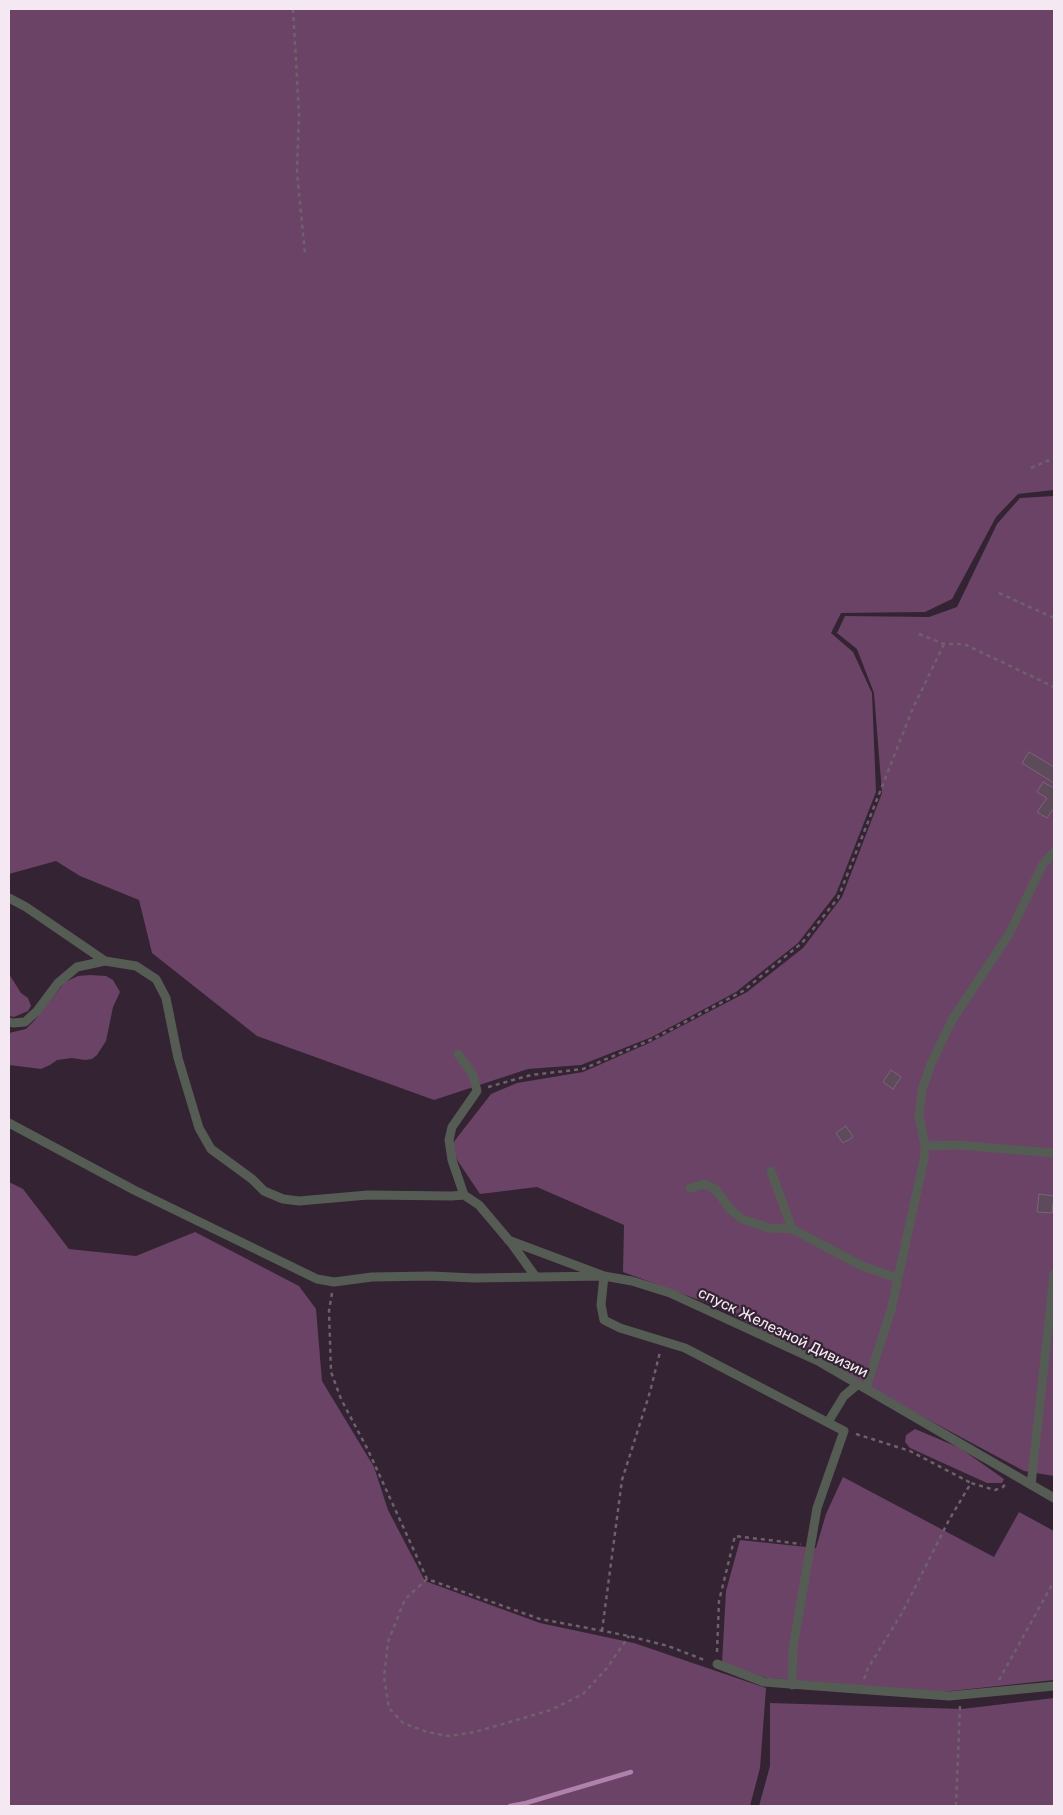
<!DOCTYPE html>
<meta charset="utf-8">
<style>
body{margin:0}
#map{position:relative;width:1063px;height:1815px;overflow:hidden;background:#342332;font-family:Rubik,sans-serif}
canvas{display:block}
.frame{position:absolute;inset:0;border:10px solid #f4e9f3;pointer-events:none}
</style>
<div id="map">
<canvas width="1063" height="1815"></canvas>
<div class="frame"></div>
</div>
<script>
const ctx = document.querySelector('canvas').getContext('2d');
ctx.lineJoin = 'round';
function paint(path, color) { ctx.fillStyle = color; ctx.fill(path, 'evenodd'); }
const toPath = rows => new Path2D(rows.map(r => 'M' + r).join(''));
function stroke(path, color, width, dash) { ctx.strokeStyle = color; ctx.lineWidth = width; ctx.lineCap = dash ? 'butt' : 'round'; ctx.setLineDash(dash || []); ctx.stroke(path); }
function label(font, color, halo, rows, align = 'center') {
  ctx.font = font + ' Rubik,sans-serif'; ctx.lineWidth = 4.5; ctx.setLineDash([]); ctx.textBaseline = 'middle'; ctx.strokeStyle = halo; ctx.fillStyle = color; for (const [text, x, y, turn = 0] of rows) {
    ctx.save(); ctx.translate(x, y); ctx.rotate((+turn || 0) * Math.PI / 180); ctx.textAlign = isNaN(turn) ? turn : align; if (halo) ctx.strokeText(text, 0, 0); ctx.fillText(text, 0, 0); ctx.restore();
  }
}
paint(toPath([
 [9,9,1054,9,1054,490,1018,494,996,517,952,599,925,612,841,613,831,633,853,652,872,693,876,792,836,894,798,943,736,992,652,1037,581,1065,528,1069,434,1100,257,1036,152,953,139,900,80,876,56,861,9,874],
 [1054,496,1054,1476,1024,1471,718,1307,623,1272,624,1225,537,1187,480,1194,449,1148,491,1094,517,1083,583,1072,649,1043,747,992,803,948,842,897,882,793,874,693,857,649,837,633,845,616,929,617,957,607,997,524,1020,498],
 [9,974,21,993,28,998,31,1006,28,1011,14,1017,9,1016],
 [90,975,106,976,113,980,120,992,113,1007,106,1041,97,1055,92,1059,85,1060,72,1058,57,1060,50,1065,41,1069,9,1065,9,1033,26,1029,34,1021,65,982,78,976],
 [9,1182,23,1189,69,1249,136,1256,195,1232,299,1286,316,1309,322,1381,374,1467,388,1510,425,1581,540,1623,634,1643,766,1688,760,1768,750,1806,9,1806],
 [915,1429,960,1448,1004,1479,1002,1483,987,1483,910,1448,905,1442,906,1435],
 [843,1477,994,1557,1019,1512,1054,1531,1054,1680,942,1692,767,1678,722,1663,726,1591,740,1540,816,1548,826,1514],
 [1054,1698,1054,1806,759,1806,770,1766,770,1703,962,1709]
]), '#6a4366');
stroke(toPath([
 [510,1806,526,1803,631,1772]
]), '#af81ac', 4.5);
const building = toPath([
 [1029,752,1054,767,1054,783,1022,763,1029,752],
 [1043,782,1054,788,1054,808,1047,818,1037,812,1047,798,1037,792,1043,782],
 [891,1070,901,1077,893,1089,883,1082,891,1070],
 [846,1126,853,1137,843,1143,836,1133,846,1126],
 [1039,1194,1054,1196,1052,1213,1037,1212,1039,1194]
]);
paint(building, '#5d4a5a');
stroke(building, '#7a6677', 1);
stroke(toPath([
 [293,9,299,114,297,172,305,254],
 [1031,468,1054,458],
 [999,593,1054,618],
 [919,634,944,644,964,644,1054,687],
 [488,1087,531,1075,583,1069,653,1039,743,991,802,943,838,898,913,708,944,644],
 [332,1293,329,1311,331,1372,341,1399,368,1450,427,1579,540,1619,629,1636,668,1646,707,1661],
 [856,1434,910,1451,971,1483],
 [427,1579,405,1599,388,1642,384,1677,389,1708,403,1723,427,1732,449,1736,475,1732,551,1710,583,1694,607,1668,629,1636],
 [602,1631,622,1480,650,1392,660,1352],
 [717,1652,719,1601,735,1536,801,1544],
 [864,1679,868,1668,902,1613,949,1520,971,1483,995,1490,1003,1487,1006,1483],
 [999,1680,1054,1581],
 [956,1806,960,1706]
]), '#6f606d', 2.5, [4, 4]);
stroke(toPath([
 [9,898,26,907,105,961],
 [9,1022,13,1023,25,1022,37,1011,58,983,77,967,105,961,136,966,156,979,166,998,178,1058,199,1128,211,1149,252,1179,264,1191,283,1199,299,1201,368,1195,452,1196,464,1195,479,1205,512,1244,535,1276],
 [458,1054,473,1075,477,1091,452,1127,449,1140,452,1160,464,1195],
 [9,1123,134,1190,317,1279,334,1282,372,1277,431,1276,474,1278,604,1276,632,1281,670,1293,820,1362,1054,1498],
 [925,1146,958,1145,1054,1153],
 [771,1171,792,1229],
 [690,1188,705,1184,716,1190,730,1209,742,1219,769,1228,792,1229,862,1266,897,1278],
 [508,1240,604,1276,601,1305,604,1320,620,1328,685,1348,844,1431,817,1508,793,1648,792,1685],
 [866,1388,891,1310,924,1159,925,1146,919,1116,922,1090,931,1064,952,1020,1009,934,1043,864,1054,852],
 [828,1422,844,1396,858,1384],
 [1031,1485,1054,1274],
 [717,1664,764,1682,949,1696,1054,1686]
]), '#555c53', 9);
label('15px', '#f4e9f3', '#342332', [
 ["спуск Железной Дивизии",783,1333,26]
]);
</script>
